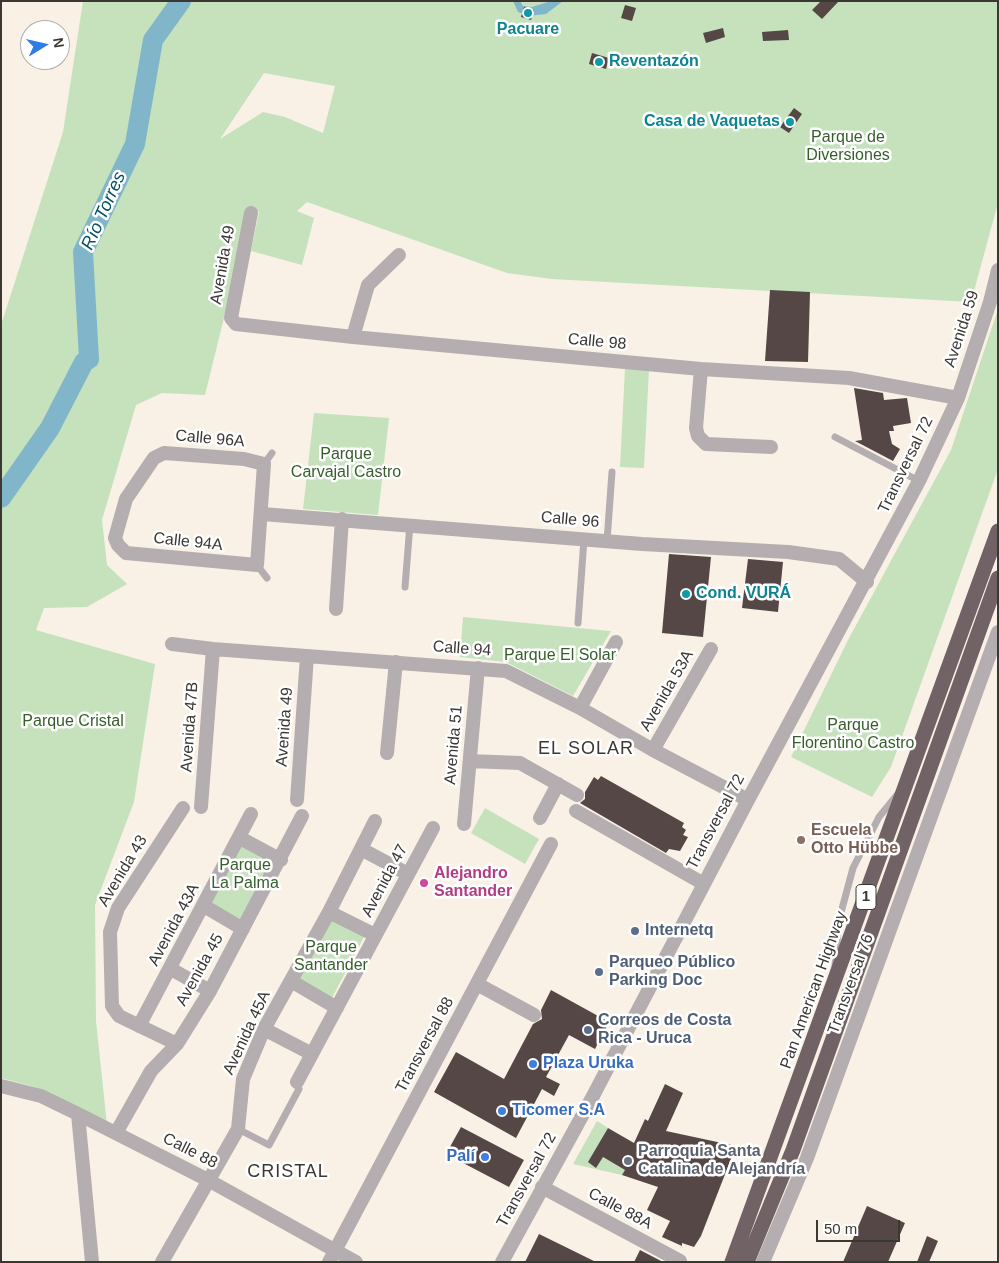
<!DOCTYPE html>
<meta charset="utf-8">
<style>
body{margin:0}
#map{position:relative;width:999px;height:1263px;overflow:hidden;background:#f9f1e5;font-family:Helvetica,sans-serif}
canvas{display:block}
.frame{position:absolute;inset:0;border:2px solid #3b3733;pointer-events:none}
.north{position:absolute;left:20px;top:20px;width:50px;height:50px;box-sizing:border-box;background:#fff;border:1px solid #b1afad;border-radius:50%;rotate:81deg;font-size:14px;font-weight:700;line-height:20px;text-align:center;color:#3b3733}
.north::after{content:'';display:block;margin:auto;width:18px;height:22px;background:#2d7ce8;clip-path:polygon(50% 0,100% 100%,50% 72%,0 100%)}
.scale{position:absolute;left:816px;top:1220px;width:84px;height:22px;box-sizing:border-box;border:2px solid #3b3733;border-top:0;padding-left:6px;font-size:15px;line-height:18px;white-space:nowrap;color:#3b3733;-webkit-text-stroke:4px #fff;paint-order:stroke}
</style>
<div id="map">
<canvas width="999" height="1263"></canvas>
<div class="frame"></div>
<div class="north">N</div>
<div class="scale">50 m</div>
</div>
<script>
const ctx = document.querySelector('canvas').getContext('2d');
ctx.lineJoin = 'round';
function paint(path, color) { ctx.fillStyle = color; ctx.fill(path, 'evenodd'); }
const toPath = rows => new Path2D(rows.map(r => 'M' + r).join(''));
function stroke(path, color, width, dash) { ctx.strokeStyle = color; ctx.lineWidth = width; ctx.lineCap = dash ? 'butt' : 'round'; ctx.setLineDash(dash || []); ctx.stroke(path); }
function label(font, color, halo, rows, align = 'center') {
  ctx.font = font + ' Helvetica,sans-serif'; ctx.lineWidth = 5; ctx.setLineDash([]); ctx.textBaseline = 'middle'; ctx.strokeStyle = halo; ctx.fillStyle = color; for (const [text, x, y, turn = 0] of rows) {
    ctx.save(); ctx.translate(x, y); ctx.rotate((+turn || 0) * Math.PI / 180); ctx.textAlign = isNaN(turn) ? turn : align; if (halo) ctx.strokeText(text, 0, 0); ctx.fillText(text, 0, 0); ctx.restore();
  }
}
paint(toPath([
 [83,1,998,1,998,203,971,302,552,279,507,273,307,202,297,211,314,218,302,265,251,251,259,212,251,208,205,395,162,393,136,405,102,520,107,565,127,584,87,607,44,608,36,630,155,664,134,802,95,905,96,1021,107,1125,35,1087,1,1078,1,325,63,132],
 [264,73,335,86,323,133,285,117,263,112,220,139],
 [998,309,998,469,891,767,872,797,791,757,848,640,951,450],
 [625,368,649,369,644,468,620,467],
 [314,413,389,418,378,515,303,509],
 [463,617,610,631,611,631,573,696,506,662,460,657],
 [485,808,539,839,525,864,471,833],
 [242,842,273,860,241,920,211,903],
 [331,917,365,935,332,998,297,979],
 [597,1121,608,1128,595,1152,625,1170,622,1175,573,1164]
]), '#c5e2bd');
paint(toPath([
 [513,1,520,1,523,6,532,7,551,1,563,1,546,14,529,16,518,12]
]), '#81b6ca');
stroke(toPath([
 [1,498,50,428,84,362,89,359,83,252,135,144,153,40,181,1]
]), '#81b6ca', 20);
paint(toPath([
 [821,1,839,1,822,19,812,10],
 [625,5,636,8,632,21,621,18],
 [524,7,534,10,531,20,521,17],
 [723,28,725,37,706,43,703,33],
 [788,30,789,40,763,41,762,32],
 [592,53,609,58,606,69,589,64],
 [794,108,802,114,789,133,780,127],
 [770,290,810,292,808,362,765,361],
 [854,388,883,393,884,400,907,398,911,423,893,426,894,431,889,431,892,444,900,449,893,461,855,441,862,440],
 [669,554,711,557,703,637,662,633],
 [748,559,783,562,778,612,742,608],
 [601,776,684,823,682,827,686,830,683,835,688,837,680,851,669,849,666,853,580,803,585,799,585,792,594,777,598,780],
 [551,990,609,1022,595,1049,569,1035,546,1077,560,1084,554,1096,542,1089,516,1138,434,1092,456,1052,504,1079,533,1024,542,1019,541,1010],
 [665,1084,683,1093,666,1131,736,1146,701,1236,694,1247,682,1243,682,1246,662,1237,670,1221,647,1210,658,1187,622,1175,625,1170,603,1157,596,1168,588,1162,608,1128,634,1143,645,1119,648,1121],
 [461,1127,524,1160,509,1187,446,1154],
 [867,1206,905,1223,888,1262,843,1262],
 [539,1234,596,1262,525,1262],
 [927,1236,938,1241,929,1262,917,1262],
 [640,1250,663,1262,634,1262]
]), '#544746');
stroke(toPath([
 [835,437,919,481],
 [264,464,272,453],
 [607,541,612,472],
 [257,565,267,578],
 [405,587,410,524],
 [578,623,584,539],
 [835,965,839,920,853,868,879,817,897,795],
 [238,1129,269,1145,299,1089]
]), '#b5aeb0', 7);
stroke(toPath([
 [251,213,231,318,236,324,353,337,701,369,849,378,958,398],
 [353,337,368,285,399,255],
 [701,369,696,428,698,436,706,444,771,447],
 [164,453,244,459,264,464,257,565,126,553,118,545,115,538,126,499,154,458,164,453],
 [262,514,642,544,788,552,839,559,867,582],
 [336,609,342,519],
 [172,644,213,649,506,671,580,708,653,750,748,800],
 [580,708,616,642],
 [653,750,711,649],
 [387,753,396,662],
 [470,761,520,763,577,795],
 [297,800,307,656],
 [201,807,213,649],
 [576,811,704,884],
 [540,818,558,784],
 [464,824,478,668],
 [240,838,281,860],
 [361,849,408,874],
 [204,906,243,929],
 [329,912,375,935],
 [171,969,210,991],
 [291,981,337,1008],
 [477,984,534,1015],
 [139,1026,251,814],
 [264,1029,312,1054],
 [177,1044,119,1016,112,1006,110,932,118,908,183,808],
 [297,1082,433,828],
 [1,1086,41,1096,78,1114,208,1180,356,1262],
 [78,1114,92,1262],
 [116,1133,151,1071,177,1044,210,991,302,816],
 [542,1187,680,1261],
 [162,1262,238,1129,243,1079,264,1029,329,912,375,821],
 [329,1262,551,844],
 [502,1262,593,1096,748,800,919,481,958,398,990,302,998,270],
 [763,1262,807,1158,998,632]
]), '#b5aeb0', 14);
stroke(toPath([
 [732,1262,998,531],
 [747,1262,793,1150,998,578]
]), '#706265', 15);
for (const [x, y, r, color] of [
 [528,13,5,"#0f9aa8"],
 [599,62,5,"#0f9aa8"],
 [790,122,5,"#0f9aa8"],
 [686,594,5,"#0f9aa8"],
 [801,840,5,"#8d6e63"],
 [424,883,5,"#d1479c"],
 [635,931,5,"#5c6f8a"],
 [599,972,5,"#5c6f8a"],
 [588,1030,5,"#5c6f8a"],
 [533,1064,5,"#3f7fe0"],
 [502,1111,5,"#3f7fe0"],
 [485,1157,5,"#3f7fe0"],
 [628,1161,5,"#6b7280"]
]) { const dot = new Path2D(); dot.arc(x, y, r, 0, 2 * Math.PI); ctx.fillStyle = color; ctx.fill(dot); stroke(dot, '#fff', 2); }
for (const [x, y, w] of [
 [866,897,20]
]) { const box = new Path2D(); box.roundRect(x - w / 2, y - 12.5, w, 25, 4); ctx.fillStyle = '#fff'; ctx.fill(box); stroke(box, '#3b3733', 1); }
label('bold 15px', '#3b3733', null, [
 ["1",866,897]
]);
label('bold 16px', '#0d838f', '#fff', [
 ["Pacuare",528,30,"center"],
 ["Reventazón",609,62],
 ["Casa de Vaquetas",780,122,"right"],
 ["Cond. VURÁ",696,594]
], 'left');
label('16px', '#355e2a', '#fff', [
 ["Parque de",848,138],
 ["Diversiones",848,156],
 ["Parque",346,455],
 ["Carvajal Castro",346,473],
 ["Parque El Solar",560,656],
 ["Parque Cristal",73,722],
 ["Parque",853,726],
 ["Florentino Castro",853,744],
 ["Parque",245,866],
 ["La Palma",245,884],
 ["Parque",331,948],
 ["Santander",331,966]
]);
label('16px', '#3b3733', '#fff', [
 ["Avenida 49",223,265,-80],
 ["Avenida 59",962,329,-72],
 ["Calle 98",597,342,5],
 ["Calle 96A",210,439,5],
 ["Transversal 72",906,465,-64],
 ["Calle 96",570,520,5],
 ["Calle 94A",188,542,6],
 ["Calle 94",462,649,4],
 ["Avenida 53A",667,691,-60],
 ["Avenida 47B",190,727,-86],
 ["Avenida 49",285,727,-86],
 ["Avenida 51",454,745,-85],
 ["Transversal 72",716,822,-62],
 ["Avenida 43",123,871,-59],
 ["Avenida 47",385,881,-62],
 ["Avenida 43A",174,925,-62],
 ["Avenida 45",200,970,-61],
 ["Transversal 76",851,984,-70],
 ["Pan American Highway",814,990,-70],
 ["Avenida 45A",247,1033,-65],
 ["Transversal 88",425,1045,-62],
 ["Calle 88",190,1151,27],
 ["Transversal 72",527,1180,-61],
 ["Calle 88A",620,1209,28]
]);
label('bold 16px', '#785e54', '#fff', [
 ["Escuela",811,831],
 ["Otto Hübbe",811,849]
], 'left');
label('bold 16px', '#b23c85', '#fff', [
 ["Alejandro",434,874],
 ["Santander",434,892]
], 'left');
label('bold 16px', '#4e5e75', '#fff', [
 ["Internetq",645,931],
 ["Parqueo Público",609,963],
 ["Parking Doc",609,981],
 ["Correos de Costa",598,1021],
 ["Rica - Uruca",598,1039]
], 'left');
label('bold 16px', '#366cbe', '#fff', [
 ["Plaza Uruka",543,1064],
 ["Ticomer S.A",512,1111],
 ["Palí",475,1157,"right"]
], 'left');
label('bold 16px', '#5b616d', '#fff', [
 ["Parroquia Santa",638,1152],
 ["Catalina de Alejandría",638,1170]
], 'left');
label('italic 18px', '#025065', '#fff', [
 ["Río Torres",104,211,-66]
]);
ctx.letterSpacing = '1px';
label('18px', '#3b3733', '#fff', [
 ["EL SOLAR",586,749],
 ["CRISTAL",288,1172]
]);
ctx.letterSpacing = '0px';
</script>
